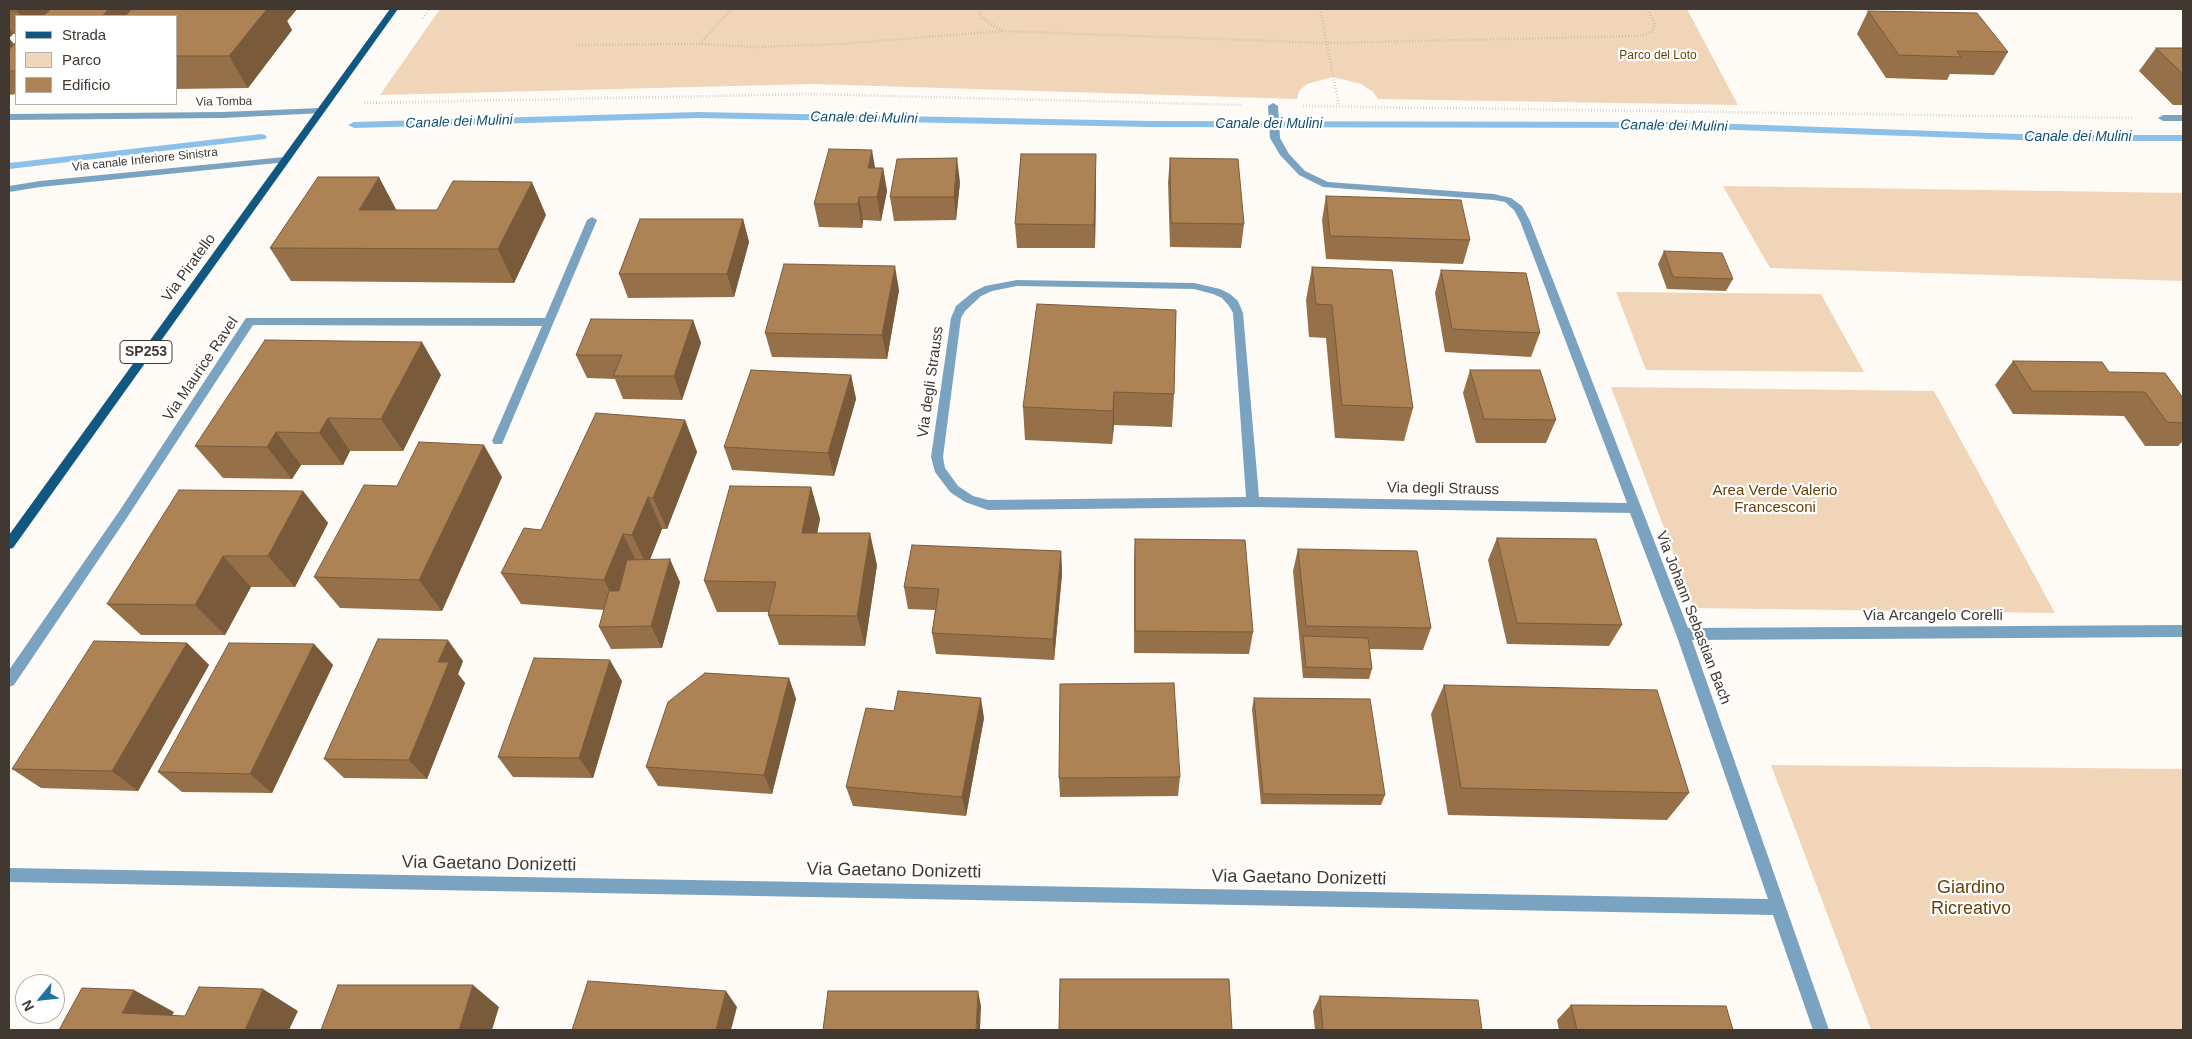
<!DOCTYPE html>
<style>
body{margin:0}
#map{position:relative;width:2192px;height:1039px;overflow:hidden;background:#fefaf6;font-family:Arial,sans-serif}
canvas{display:block}
.frame{position:absolute;inset:0;border:10px solid #403831;pointer-events:none}
.legend{position:absolute;left:15px;top:15px;width:162px;height:90px;box-sizing:border-box;background:#fff;border:1px solid #b3afad;margin:0;padding:6px 9px;list-style:none;font-size:15px;color:#403831}
.legend li{display:flex;align-items:center;gap:10px;height:25px}
.legend b{width:25px;border:1px solid #b3afad}
.north{position:absolute;left:15px;top:974px;width:50px;height:50px;box-sizing:border-box;background:#fff;border:1px solid #b3afad;border-radius:50%;rotate:242deg;font-size:14px;font-weight:700;line-height:20px;text-align:center;color:#403831}
.north::after{content:'';display:block;margin:auto;width:18px;height:22px;background:#2172a3;clip-path:polygon(50% 0,100% 100%,50% 72%,0 100%)}
</style>
<div id="map">
<canvas width="2192" height="1039"></canvas>
<div class="frame"></div>
<ul class="legend">
<li><b style="height:6px;background:#105882"></b>Strada</li>
<li><b style="height:14px;background:#f1d5b9"></b>Parco</li>
<li><b style="height:14px;background:#ad8255"></b>Edificio</li>
</ul>
<div class="north">N</div>
</div>
<script>
const ctx = document.querySelector('canvas').getContext('2d');
ctx.lineJoin = 'round';
function paint(path, color) { ctx.fillStyle = color; ctx.fill(path, 'evenodd'); }
const toPath = rows => new Path2D(rows.map(r => 'M' + r).join(''));
function stroke(path, color, width, dash) { ctx.strokeStyle = color; ctx.lineWidth = width; ctx.lineCap = dash ? 'butt' : 'round'; ctx.setLineDash(dash || []); ctx.stroke(path); }
function label(font, color, halo, rows, align = 'center') {
  ctx.font = font + ' Arial,sans-serif'; ctx.lineWidth = 4.5; ctx.setLineDash([]); ctx.textBaseline = 'middle'; ctx.strokeStyle = halo; ctx.fillStyle = color; for (const [text, x, y, turn = 0] of rows) {
    ctx.save(); ctx.translate(x, y); ctx.rotate((+turn || 0) * Math.PI / 180); ctx.textAlign = isNaN(turn) ? turn : align; if (halo) ctx.strokeText(text, 0, 0); ctx.fillText(text, 0, 0); ctx.restore();
  }
}
paint(toPath([
 [440,9,1687,9,1738,105,1378,99,1372,91,1361,84,1333,77,1307,84,1299,91,1297,99,813,84,380,95],
 [1723,186,2183,193,2183,281,1770,268],
 [1616,292,1821,294,1864,372,1646,370],
 [1611,387,1934,391,2055,613,1694,608],
 [1771,765,2183,769,2183,1030,1871,1030]
]), '#f1d5b9');
paint(toPath([
 [698,112,1149,121,1680,122,2048,135,2183,135,2183,141,2048,141,1680,128,1149,127,698,118,354,128,348,125,354,122,698,112],
 [261,134,265,135,267,137,265,139,9,169,9,163,261,134]
]), '#8bc1e9');
stroke(toPath([
 [979,9,982,18,1003,31,1327,43,1639,36,1652,32,1655,25,1648,9],
 [1320,9,1339,106],
 [423,18,429,9],
 [700,44,731,9],
 [576,45,700,44,755,47,839,44,1002,31],
 [364,103,812,94,1242,105],
 [1303,106,2134,118]
]), '#b2aca7', 2.5, [0.5, 2.5]);
paint(toPath([
 [1273,103,1278,106,1280,138,1289,154,1305,171,1328,182,1494,194,1511,198,1522,206,1530,221,1688,628,2183,625,2183,637,1692,640,1829,1030,1813,1030,1773,915,9,882,9,868,1768,899,1676,634,1630,513,1253,507,988,510,965,502,950,492,935,472,931,457,951,318,956,306,973,292,985,286,1017,280,1194,283,1220,289,1230,294,1238,301,1243,313,1259,497,1627,503,1520,221,1514,210,1505,202,1494,200,1323,187,1299,175,1280,155,1270,138,1268,106,1273,103],
 [1017,286,1194,289,1213,294,1222,298,1229,306,1233,313,1246,497,988,500,973,496,958,486,945,468,943,457,961,318,965,311,981,296,992,291,1017,286],
 [320,108,325,111,323,113,223,118,9,120,9,114,223,112,320,108],
 [2183,115,2183,121,2163,121,2158,118,2163,115,2183,115],
 [284,157,289,160,287,162,40,187,9,192,9,186,40,181,284,157],
 [592,217,597,220,502,444,494,444,492,441,542,326,253,325,128,516,14,685,9,687,9,670,120,510,246,318,545,318,587,220,592,217]
]), '#7aa3c2');
paint(toPath([
 [390,9,398,9,13,548,9,549,9,535,390,9]
]), '#105882');
paint(toPath([
 [9,9,297,9,287,21,292,30,248,88,176,89,176,16,16,16,16,34,13,34,9,38,14,44,16,42,16,94,9,95],
 [1868,11,2008,52,1994,75,1950,74,1947,80,1886,78,1857,34],
 [2156,48,2183,48,2183,105,2173,105,2139,71],
 [1170,158,1244,224,1241,248,1170,247,1168,182],
 [875,168,883,168,887,191,881,221,863,220,862,228,819,227,814,204],
 [1096,178,1095,248,1017,248,1015,224],
 [960,182,956,220,894,221,890,197],
 [1326,196,1470,240,1463,264,1326,259,1322,220],
 [397,210,546,215,514,283,291,281,270,248],
 [743,219,749,242,734,297,628,298,619,274],
 [1664,251,1733,279,1726,291,1667,289,1658,264],
 [1312,267,1413,408,1404,441,1335,438,1326,338,1309,337,1306,300],
 [1441,270,1540,333,1531,357,1445,352,1435,293],
 [899,290,887,359,772,357,765,333],
 [1176,310,1174,394,1172,427,1114,425,1112,444,1025,440,1023,407],
 [693,320,701,343,682,400,623,399,615,379,587,378,576,355],
 [2013,361,2109,372,2183,398,2183,441,2178,446,2145,446,2124,416,2013,414,1995,385],
 [1470,370,1556,420,1546,443,1476,443,1463,393],
 [441,375,403,451,350,451,343,465,301,465,292,479,223,478,195,446],
 [851,375,856,399,834,476,732,470,724,447],
 [685,420,697,452,667,529,662,529,650,560,680,582,662,648,611,649,599,627,604,610,521,604,501,573,541,530],
 [502,477,442,611,340,608,314,577],
 [811,487,820,519,817,533,877,565,865,646,779,645,768,615,769,612,717,612,704,581],
 [303,491,328,523,295,587,251,587,225,635,141,635,107,604],
 [1497,538,1622,625,1609,646,1507,644,1488,560],
 [1135,539,1253,632,1249,654,1134,653,1134,561],
 [1298,549,1431,628,1423,650,1370,649,1372,669,1369,679,1303,678,1293,571],
 [1061,551,1062,574,1054,660,936,654,932,633,935,610,908,609,904,587],
 [187,643,209,665,138,791,41,788,12,769],
 [314,644,333,665,272,793,182,792,158,772],
 [463,661,458,674,465,683,427,779,344,778,324,759],
 [789,678,796,699,772,794,658,786,646,767],
 [622,681,593,778,513,777,498,757],
 [1444,685,1689,793,1667,820,1448,815,1431,714],
 [1254,698,1385,795,1381,805,1261,804,1252,709],
 [984,718,966,816,853,806,846,787],
 [1180,777,1178,796,1060,797,1059,778],
 [1320,996,1482,1030,1315,1030,1313,1011],
 [1571,1005,1733,1030,1559,1030,1557,1020]
]), '#957049');
paint(toPath([
 [20,9,60,9,52,16,21,16,17,11],
 [109,9,145,9,138,16,102,16],
 [267,9,297,9,287,21,292,30,248,88,229,56],
 [9,27,13,34,9,38,16,47,9,67],
 [872,150,876,173,868,168],
 [1096,154,1096,178,1095,248,1094,225],
 [957,158,960,182,956,220,954,197],
 [883,168,887,191,881,221,877,197],
 [379,177,397,211,359,210],
 [532,182,546,215,514,283,498,249],
 [859,197,863,220,862,228,858,204],
 [743,219,749,242,734,297,727,274],
 [895,266,899,290,887,359,882,335],
 [693,320,701,343,682,400,674,376],
 [422,342,441,375,403,451,381,419],
 [851,375,856,399,834,476,828,453],
 [1114,392,1114,425,1112,444,1113,411],
 [328,418,350,451,343,465,319,433],
 [685,420,697,452,667,529,653,498],
 [276,432,301,465,292,479,267,447],
 [484,445,502,477,442,611,419,580],
 [811,487,820,519,811,564,802,533],
 [303,491,328,523,295,587,268,556],
 [648,497,662,529,647,566,632,535],
 [870,533,877,565,865,646,857,616],
 [623,534,638,565,620,611,604,580],
 [1061,551,1062,574,1054,660,1053,639],
 [223,556,251,587,225,635,195,605],
 [670,559,680,582,662,648,651,626],
 [448,640,463,661,458,674,465,683,427,779,409,760,438,662],
 [187,643,209,665,138,791,112,771],
 [314,644,333,665,272,793,250,774],
 [610,660,622,681,593,778,579,758],
 [789,678,796,699,772,794,764,775],
 [981,698,984,718,966,816,962,797],
 [473,985,499,1007,492,1030,459,1030],
 [263,989,298,1011,289,1030,245,1030],
 [134,990,174,1012,165,1030,122,1013],
 [726,991,737,1007,731,1030,716,1030],
 [978,991,981,1006,980,1030,976,1030]
]), '#795b3c');
const building = toPath([
 [9,9,20,9,17,11,9,11,9,9],
 [51,9,109,9,102,16,43,16,51,9],
 [132,9,267,9,229,56,176,56,176,16,125,16,132,9],
 [1868,11,1977,13,2008,52,1957,51,1961,57,1899,55,1868,11],
 [16,42,16,71,9,71,9,50,16,42],
 [2156,48,2183,48,2183,74,2156,48],
 [829,149,872,150,868,168,883,168,877,197,859,197,858,204,814,204,829,149],
 [1021,154,1096,154,1094,225,1015,224,1021,154],
 [957,158,954,197,890,197,897,159,957,158],
 [1170,158,1238,159,1244,224,1171,223,1170,158],
 [318,177,379,177,359,210,437,210,453,181,532,182,498,249,270,248,318,177],
 [1326,196,1461,200,1470,240,1330,236,1326,196],
 [640,219,743,219,727,274,619,274,640,219],
 [1664,251,1722,253,1733,279,1673,277,1664,251],
 [784,264,895,266,882,335,765,333,784,264],
 [1312,267,1392,270,1413,408,1342,405,1332,305,1316,304,1312,267],
 [1441,270,1526,273,1540,333,1452,329,1441,270],
 [1037,304,1176,310,1174,394,1114,392,1113,411,1023,407,1037,304],
 [591,319,693,320,674,376,613,376,622,355,576,355,591,319],
 [265,340,422,342,381,419,328,418,319,433,276,432,267,447,195,446,265,340],
 [2013,361,2102,362,2109,372,2165,373,2183,398,2183,423,2167,422,2145,392,2032,391,2013,361],
 [751,370,851,375,828,453,724,447,751,370],
 [1470,370,1540,370,1556,420,1484,419,1470,370],
 [596,413,685,420,653,498,648,497,632,535,623,534,604,580,501,573,524,528,541,530,596,413],
 [419,442,484,445,419,580,314,577,364,485,397,486,419,442],
 [730,486,811,487,802,533,870,533,857,616,768,615,776,582,704,581,730,486],
 [179,490,303,491,268,556,223,556,195,605,107,604,179,490],
 [1497,538,1596,539,1622,625,1517,623,1497,538],
 [1135,539,1245,540,1253,632,1135,631,1135,539],
 [912,545,1061,551,1053,639,932,633,939,589,904,587,912,545],
 [1298,549,1417,551,1431,628,1306,626,1298,549],
 [670,559,651,626,599,627,609,591,619,591,627,560,670,559],
 [1303,636,1368,638,1372,669,1306,667,1303,636],
 [378,639,448,640,438,662,449,662,409,760,324,759,378,639],
 [94,641,187,643,112,771,12,769,94,641],
 [229,643,314,644,250,774,158,772,229,643],
 [534,658,610,660,579,758,498,757,534,658],
 [705,673,789,678,764,775,646,767,668,702,705,673],
 [1174,683,1180,777,1059,778,1060,684,1174,683],
 [1444,685,1657,690,1689,793,1461,788,1444,685],
 [898,691,981,698,962,797,846,787,866,708,894,711,898,691],
 [1254,698,1370,699,1385,795,1263,794,1254,698],
 [1060,979,1229,979,1232,1030,1059,1030,1060,979],
 [588,981,726,991,716,1030,572,1030,588,981],
 [338,985,473,985,459,1030,321,1030,338,985],
 [199,987,263,989,245,1030,59,1030,82,988,134,990,122,1013,185,1016,199,987],
 [828,991,978,991,976,1030,823,1030,828,991],
 [1320,996,1478,1000,1482,1030,1323,1030,1320,996],
 [1571,1005,1726,1006,1733,1030,1577,1030,1571,1005]
]);
paint(building, '#ad8255');
stroke(building, '#795b3c', 1);
label('12px', '#6b4006', '#fff', [
 ["Parco del Loto",1658,56]
]);
label('12px', '#403831', '#fff', [
 ["Via Tomba",224,102,-1],
 ["Via canale Inferiore Sinistra",145,160,-6]
]);
label('italic 14px', '#0f5076', '#fff', [
 ["Canale dei Mulini",864,118,1],
 ["Canale dei Mulini",459,122,-2],
 ["Canale dei Mulini",1269,124],
 ["Canale dei Mulini",1674,126,1],
 ["Canale dei Mulini",2078,137]
]);
for (const [x, y, w] of [
 [146,352,52]
]) { const box = new Path2D(); box.roundRect(x - w / 2, y - 11.5, w, 23, 4); ctx.fillStyle = '#fff'; ctx.fill(box); stroke(box, '#403831', 1); }
label('bold 14px', '#403831', null, [
 ["SP253",146,352]
]);
label('15px', '#403831', '#fff', [
 ["Via Piratello",189,268,-54],
 ["Via Maurice Ravel",201,369,-56],
 ["Via degli Strauss",931,382,-82],
 ["Via degli Strauss",1443,489,1],
 ["Via Arcangelo Corelli",1933,616],
 ["Via Johann Sebastian Bach",1693,618,69]
]);
label('15px', '#6b4006', '#fff', [
 ["Area Verde Valerio",1775,491],
 ["Francesconi",1775,508]
]);
label('18px', '#403831', '#fff', [
 ["Via Gaetano Donizetti",489,864,1],
 ["Via Gaetano Donizetti",894,871,1],
 ["Via Gaetano Donizetti",1299,878,1]
]);
label('18px', '#6b4006', '#fff', [
 ["Giardino",1971,888],
 ["Ricreativo",1971,909]
]);
</script>
